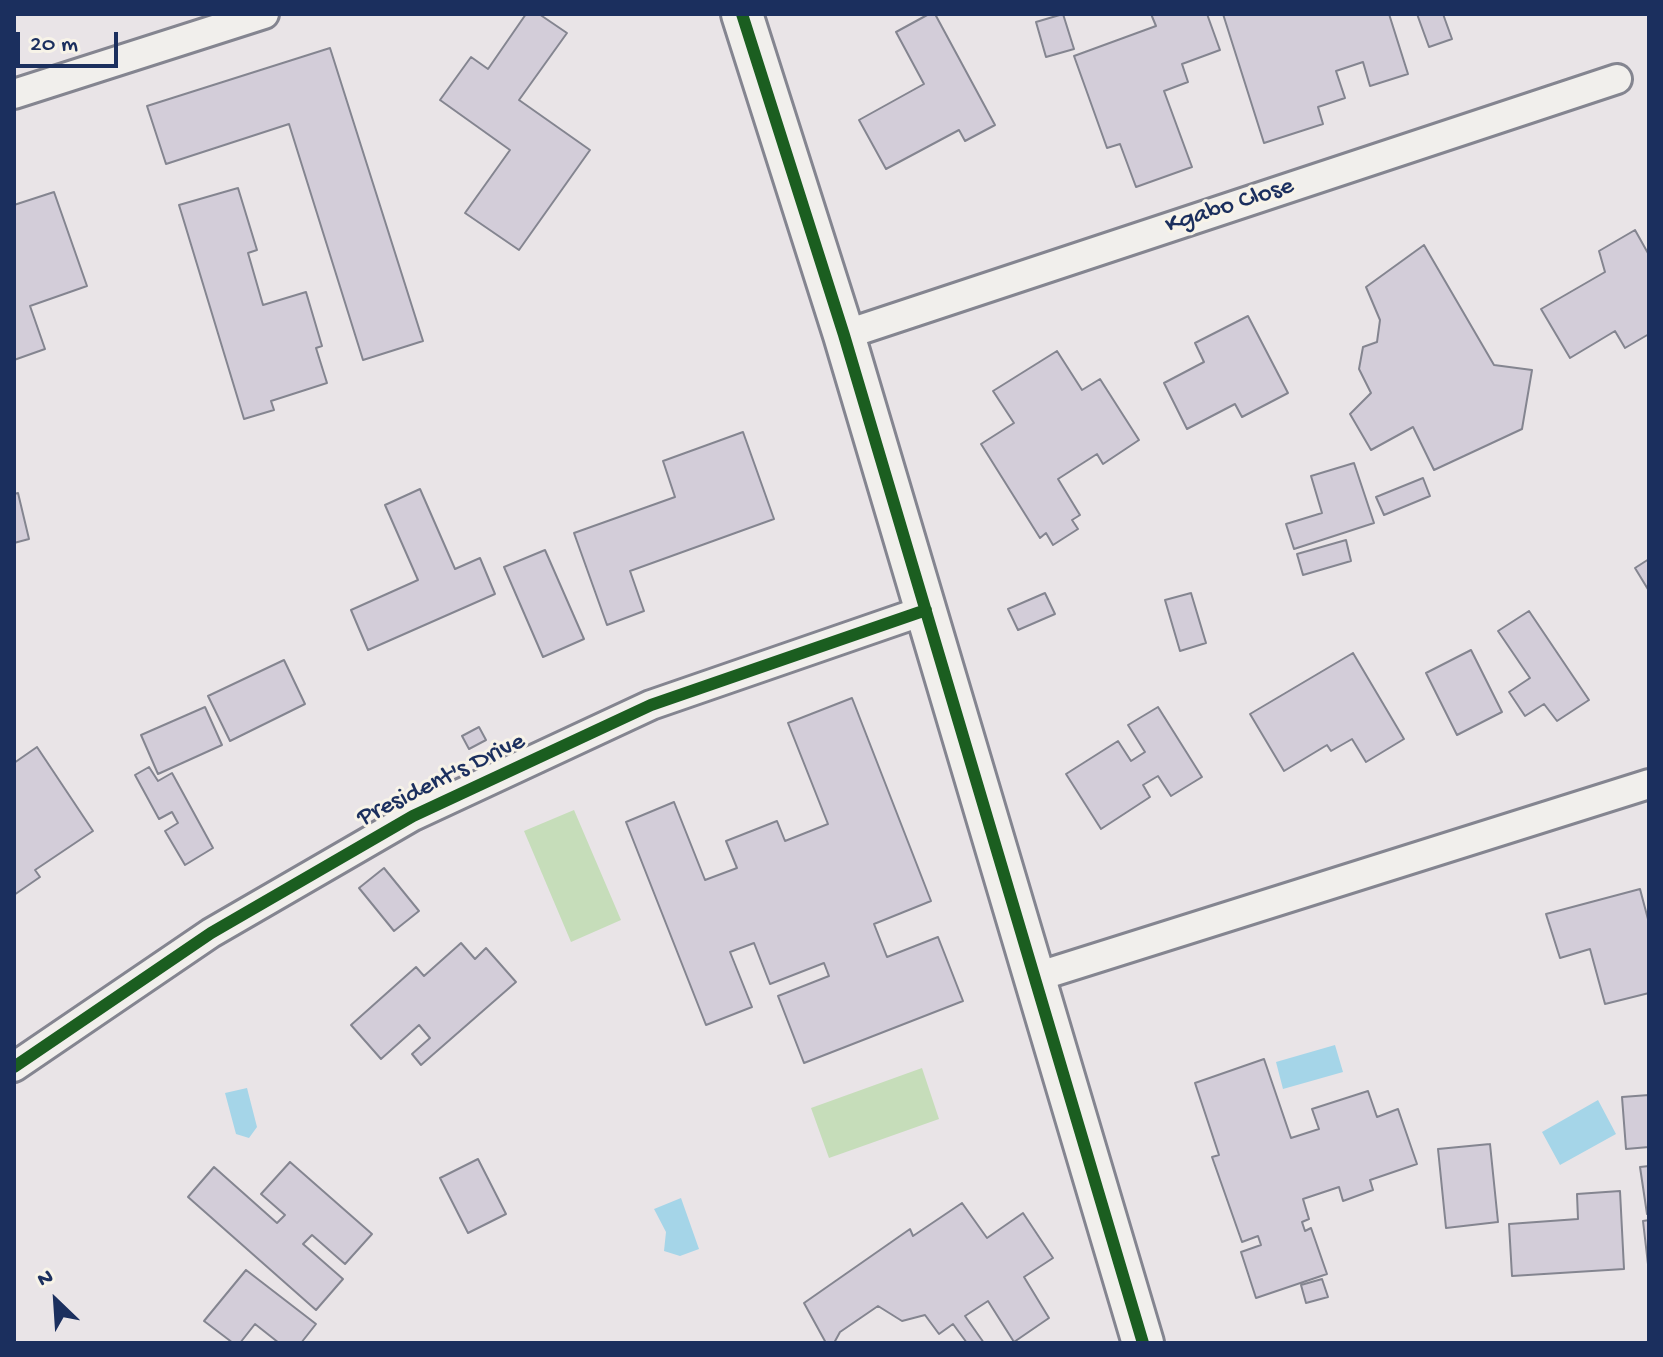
<!DOCTYPE html>
<style>
body{margin:0}
#map{position:relative;width:1663px;height:1357px;overflow:hidden;background:#e9e4e7;font-family:"Gochi Hand",sans-serif}
canvas{display:block}
.frame{position:absolute;inset:0;border:16px solid #1b2f5e;pointer-events:none}
.north{position:absolute;left:16px;top:1261px;width:80px;height:80px;-webkit-text-stroke:6px #f7f3e8;paint-order:stroke;rotate:335deg;font-size:22px;font-weight:700;line-height:32px;text-align:center;color:#1b2f5e}
.north::after{content:'';display:block;margin:auto;width:28px;height:36px;background:#1b2f5e;clip-path:polygon(50% 0,100% 100%,50% 72%,0 100%)}
.scale{position:absolute;left:16px;top:32px;width:102px;height:36px;box-sizing:border-box;border:4px solid #1b2f5e;border-top:0;padding-left:10px;font-size:24px;line-height:28px;white-space:nowrap;color:#1b2f5e;-webkit-text-stroke:6px #f7f3e8;paint-order:stroke}
</style>
<div id="map">
<canvas width="1663" height="1357"></canvas>
<div class="frame"></div>
<div class="north">N</div>
<div class="scale">20 m</div>
</div>
<script>
const ctx = document.querySelector('canvas').getContext('2d');
ctx.lineJoin = 'round';
function paint(path, color) { ctx.fillStyle = color; ctx.fill(path, 'evenodd'); }
const toPath = rows => new Path2D(rows.map(r => 'M' + r).join(''));
function stroke(path, color, width, dash) { ctx.strokeStyle = color; ctx.lineWidth = width; ctx.lineCap = dash ? 'butt' : 'round'; ctx.setLineDash(dash || []); ctx.stroke(path); }
function label(font, color, halo, rows, align = 'center') {
  ctx.font = font + ' "Gochi Hand",sans-serif'; ctx.lineWidth = 6; ctx.setLineDash([]); ctx.textBaseline = 'middle'; ctx.strokeStyle = halo; ctx.fillStyle = color; for (const [text, x, y, turn = 0] of rows) {
    ctx.save(); ctx.translate(x, y); ctx.rotate((+turn || 0) * Math.PI / 180); ctx.textAlign = isNaN(turn) ? turn : align; if (halo) ctx.strokeText(text, 0, 0); ctx.fillText(text, 0, 0); ctx.restore();
  }
}
paint(toPath([
 [574,810,621,920,571,942,524,831],
 [922,1068,939,1119,829,1158,811,1108]
]), '#c6ddba');
paint(toPath([
 [1335,1045,1343,1072,1283,1089,1276,1062],
 [247,1088,257,1127,249,1138,236,1134,225,1093],
 [1598,1100,1616,1134,1560,1165,1542,1132],
 [681,1198,699,1249,680,1256,664,1251,666,1232,654,1209]
]), '#a5d5e8');
const building = toPath([
 [526,14,539,14,567,33,519,100,590,150,519,250,465,213,510,150,440,100,471,57,488,69,526,14],
 [929,14,935,14,995,125,965,141,959,130,886,169,859,120,924,84,896,32,929,14],
 [1063,14,1074,49,1046,57,1036,22,1063,14],
 [1151,14,1207,14,1220,50,1182,64,1188,82,1164,91,1192,167,1136,187,1120,144,1107,148,1074,56,1156,26,1151,14],
 [1223,14,1389,14,1408,74,1370,86,1363,62,1336,71,1345,98,1318,107,1323,124,1264,143,1223,14],
 [1417,14,1443,14,1452,39,1429,47,1417,14],
 [330,48,423,341,363,360,289,124,166,164,147,106,330,48],
 [238,188,257,250,248,253,263,305,306,292,322,346,316,348,327,383,271,401,274,410,244,419,179,205,238,188],
 [54,192,87,286,30,306,45,349,14,360,14,205,54,192],
 [1635,230,1649,255,1649,334,1625,348,1615,331,1570,358,1541,309,1605,272,1599,251,1635,230],
 [1424,245,1494,365,1532,370,1522,429,1434,470,1413,427,1371,450,1350,414,1371,393,1359,369,1363,347,1377,342,1380,320,1366,287,1424,245],
 [1248,316,1288,393,1242,417,1235,404,1187,429,1164,383,1204,362,1195,343,1248,316],
 [1057,351,1082,390,1100,379,1139,440,1103,464,1097,454,1058,479,1080,515,1072,520,1078,529,1053,545,1046,533,1040,538,981,444,1014,423,993,391,1057,351],
 [743,432,774,519,630,571,644,611,607,625,574,533,675,497,663,461,743,432],
 [1354,463,1374,523,1294,549,1286,524,1322,513,1311,476,1354,463],
 [1423,478,1430,496,1384,515,1376,497,1423,478],
 [420,489,455,569,480,558,495,594,368,650,351,610,418,580,385,505,420,489],
 [18,493,29,539,14,543,14,494,18,493],
 [1346,540,1351,561,1303,575,1297,554,1346,540],
 [545,550,584,639,543,657,504,567,545,550],
 [1649,559,1649,591,1635,568,1649,559],
 [1045,593,1055,614,1018,630,1008,609,1045,593],
 [1191,593,1206,643,1180,651,1165,600,1191,593],
 [1529,611,1589,700,1557,721,1544,704,1525,716,1509,692,1530,678,1498,631,1529,611],
 [1471,650,1502,712,1457,735,1426,673,1471,650],
 [1353,653,1404,739,1366,762,1352,739,1331,751,1327,745,1284,771,1250,714,1353,653],
 [284,660,305,704,230,741,208,696,284,660],
 [852,698,931,901,874,924,887,957,938,937,963,1001,804,1063,778,996,829,976,824,963,770,984,754,943,730,952,752,1007,706,1025,626,822,674,802,705,880,737,868,726,841,777,821,785,841,828,824,788,723,852,698],
 [205,707,222,745,158,774,141,735,205,707],
 [1158,707,1202,777,1171,796,1158,776,1143,785,1150,797,1101,829,1066,774,1118,741,1131,761,1145,752,1128,725,1158,707],
 [479,727,486,740,469,749,462,736,479,727],
 [37,747,93,831,35,870,40,877,14,895,14,763,37,747],
 [149,767,158,781,172,773,213,848,185,865,165,831,178,823,172,812,159,819,135,775,149,767],
 [384,868,419,911,394,931,359,888,384,868],
 [1640,889,1649,923,1649,993,1605,1004,1590,949,1560,958,1546,914,1640,889],
 [461,943,475,959,486,948,516,982,421,1065,412,1054,430,1038,419,1025,381,1059,351,1025,416,967,424,976,461,943],
 [1264,1059,1291,1138,1319,1129,1312,1109,1368,1091,1377,1117,1398,1109,1417,1164,1370,1180,1373,1190,1343,1201,1339,1187,1303,1199,1309,1219,1302,1222,1305,1231,1311,1228,1327,1274,1256,1298,1241,1252,1261,1245,1258,1236,1242,1242,1212,1157,1219,1155,1195,1083,1264,1059],
 [1649,1095,1649,1147,1626,1149,1622,1097,1649,1095],
 [1490,1144,1498,1222,1446,1228,1438,1149,1490,1144],
 [478,1159,506,1214,468,1233,440,1178,478,1159],
 [290,1162,372,1234,345,1264,312,1235,303,1244,343,1279,316,1310,188,1197,214,1167,277,1223,285,1215,261,1194,290,1162],
 [1649,1166,1649,1213,1647,1214,1640,1167,1649,1166],
 [1620,1191,1624,1269,1512,1276,1509,1224,1578,1219,1577,1194,1620,1191],
 [962,1203,987,1238,1023,1213,1053,1258,1024,1277,1049,1318,1014,1342,988,1301,965,1316,984,1343,967,1343,953,1324,939,1334,925,1315,902,1321,878,1306,840,1332,834,1343,826,1343,804,1303,910,1229,913,1236,962,1203],
 [1649,1220,1649,1273,1643,1221,1649,1220],
 [246,1270,316,1324,301,1343,279,1343,255,1324,240,1343,233,1343,204,1321,246,1270],
 [1322,1279,1328,1297,1306,1303,1301,1285,1322,1279]
]);
paint(building, '#d3cdd9');
stroke(building, '#848590', 2);
const street = toPath([
 [14,94,264,14],
 [844,335,1617,79],
 [1036,977,1649,784],
 [14,1067,211,933,413,816,651,705,926,610]
]);
const secondary = toPath([
 [742,14,844,335,1143,1343]
]);
stroke(street, '#848590', 34);
stroke(secondary, '#848590', 46);
stroke(street, '#f1efec', 28);
stroke(secondary, '#f1efec', 40);
stroke(toPath([
 [742,14,844,335,1143,1343],
 [14,1067,211,933,413,816,651,705,926,610]
]), '#1b5e20', 12);
label('26px', '#1b2f5e', '#f7f3e8', [
 ["Kgabo Close",1230,207,-18],
 ["President's Drive",442,781,-26]
]);
</script>
